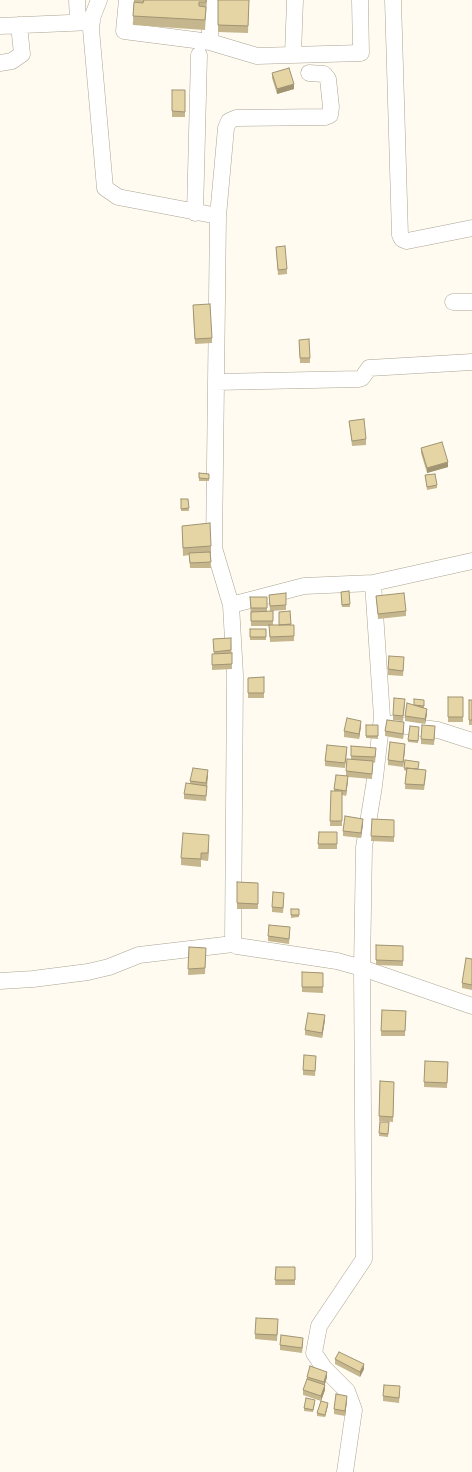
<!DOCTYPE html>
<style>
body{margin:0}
canvas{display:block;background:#fffbf0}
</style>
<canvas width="472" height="1472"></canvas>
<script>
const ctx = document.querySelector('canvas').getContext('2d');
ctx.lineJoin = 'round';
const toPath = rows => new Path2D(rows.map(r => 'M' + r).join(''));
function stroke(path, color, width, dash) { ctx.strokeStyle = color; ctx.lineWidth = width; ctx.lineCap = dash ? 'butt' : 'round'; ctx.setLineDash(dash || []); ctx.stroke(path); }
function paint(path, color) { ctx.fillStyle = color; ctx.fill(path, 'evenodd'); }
const minor = toPath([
 [77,0,78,22],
 [99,0,92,18,91,29,105,188,118,197,218,216,214,548,231,605,235,675,233,944,237,946,337,961,362,968,364,1259,319,1326,314,1353,324,1368,347,1391,354,1410,345,1472],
 [127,0,124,31,210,42],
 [210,0,210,42,257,56,361,53,360,0],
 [393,0,400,235,402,239,407,241,472,228],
 [0,26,92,22],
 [293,55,295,0],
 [0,63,12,61,22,54,19,25],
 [195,213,199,55],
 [218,216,226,128,229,121,236,118,325,117,330,115,331,107,328,79,324,74,309,73],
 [453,302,472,302],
 [216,382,359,379,362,378,369,368,472,362],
 [373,583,382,717,374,786,364,847,362,968,472,1006],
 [231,605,304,586,373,583,472,561],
 [383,723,438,730,472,741],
 [0,981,33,979,88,972,109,967,139,955,233,944]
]);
stroke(minor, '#aaa493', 17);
stroke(minor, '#fff', 16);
paint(toPath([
 [134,0,207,0,205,30,133,25],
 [218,0,249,0,248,33,218,32],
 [272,73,294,89,277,94,272,78],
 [172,90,185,90,185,117,172,117],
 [276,247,287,269,287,274,278,275],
 [193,310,212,338,212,343,195,344],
 [299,340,310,358,310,363,300,363],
 [349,421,366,439,366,445,352,446],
 [421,448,448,467,427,473,421,453],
 [199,473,209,474,209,481,199,481],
 [425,475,437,485,437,488,427,490],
 [181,499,188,499,189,511,181,511],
 [182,526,211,546,211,554,210,554,211,568,190,568,189,555,183,556],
 [349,591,350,607,342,607,341,592],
 [269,595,286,605,286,610,270,611],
 [376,596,406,611,406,616,378,619],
 [250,597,267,597,267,612,273,611,273,625,279,625,290,611,291,625,294,625,294,641,270,642,269,626,251,626],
 [250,629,266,629,266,640,250,640],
 [231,638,232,669,212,670,212,654,214,654,213,639],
 [404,662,403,676,388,675,388,669],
 [264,677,264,698,248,698,248,678],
 [448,697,463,697,463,722,448,722],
 [424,700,424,708,427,714,425,724,405,721,405,716,414,705],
 [469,700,472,700,472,725,469,725],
 [405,704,403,721,393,720,393,715],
 [366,725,378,725,378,739,366,738],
 [361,726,359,739,344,737,344,731],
 [404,727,403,739,385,736,385,731],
 [419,727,418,743,408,742,408,740],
 [435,731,434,745,421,744,421,739],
 [351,746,376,753,375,763,373,762,372,779,348,777,346,796,342,795,342,826,330,826,331,791,334,791,334,789,346,776,346,771,351,759],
 [405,749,403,767,388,765,388,760],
 [347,752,345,768,325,766,325,761],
 [405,760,426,775,424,790,405,789,406,771,404,770],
 [208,775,206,801,184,799,184,794,190,784,190,781],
 [372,819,394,820,394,842,371,841],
 [363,824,361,838,343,836,343,831],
 [319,832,337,832,337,849,318,849],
 [209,842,208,861,201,860,201,867,181,865,181,858],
 [237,882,258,883,258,909,237,909],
 [284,898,283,913,272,912,272,907],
 [291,909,299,909,299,917,291,918],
 [290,933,289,944,268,941,268,936],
 [376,945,403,946,403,966,376,965],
 [189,947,206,948,205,974,188,975],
 [472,959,472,990,462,988,462,983],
 [302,972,323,973,323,993,302,992],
 [382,1010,406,1011,405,1036,381,1036],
 [325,1020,322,1038,305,1035,305,1030],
 [316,1061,315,1076,303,1075,303,1070],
 [448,1062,447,1088,424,1087,424,1082],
 [380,1081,394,1082,393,1122,379,1121],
 [380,1122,389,1122,388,1137,379,1136],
 [276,1267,295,1267,295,1285,275,1285],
 [278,1324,277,1341,255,1339,255,1334],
 [303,1343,302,1353,280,1350,280,1345],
 [335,1359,364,1369,360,1377,335,1364],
 [307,1377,327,1377,325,1384,325,1390,321,1401,328,1405,325,1417,317,1416,317,1413,321,1401,303,1395,303,1390,307,1380],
 [400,1391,399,1403,383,1401,383,1396],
 [347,1401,345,1416,334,1414,334,1409],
 [315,1402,313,1412,304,1411,304,1408]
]), '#c5b68d');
paint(toPath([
 [294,84,294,89,277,94,277,89],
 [448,462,448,467,427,473,427,468],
 [427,709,427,714,425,724,425,719],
 [361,721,361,726,359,739,359,734],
 [404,722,404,727,403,739,403,734],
 [405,744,405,749,403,767,403,762],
 [208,770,208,775,206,788,206,783],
 [348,776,348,781,346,796,346,791],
 [363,819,363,824,361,838,361,833],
 [209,835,209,842,208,861,208,853],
 [325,1015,325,1020,322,1038,322,1033],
 [364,1364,364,1369,360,1377,360,1372],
 [327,1372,327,1377,324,1387,324,1382],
 [325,1385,325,1390,321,1401,321,1396],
 [347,1396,347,1401,345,1416,345,1411],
 [328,1403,328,1405,325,1417,325,1415]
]), '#a09473');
const building = toPath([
 [144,0,206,0,206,2,199,2,199,6,206,7,205,20,133,16,134,2,143,3,144,0],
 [218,0,249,0,248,26,218,25,218,0],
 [289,68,294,84,277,89,272,73,289,68],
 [172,90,185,90,185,112,172,111,172,90],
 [285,246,287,269,278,270,276,247,285,246],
 [210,304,212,338,195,339,193,305,210,304],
 [309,339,310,358,300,358,299,340,309,339],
 [364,419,366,439,352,441,349,421,364,419],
 [442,442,448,462,427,468,421,448,442,442],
 [199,473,209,474,209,479,199,478,199,473],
 [435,474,437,485,427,487,425,475,435,474],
 [181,499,188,499,189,508,181,509,181,499],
 [210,523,211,546,183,548,182,526,210,523],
 [210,552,211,562,190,563,189,553,210,552],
 [349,591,350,604,342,605,341,592,349,591],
 [286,593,286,605,270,606,269,595,286,593],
 [404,593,406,611,378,614,376,596,404,593],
 [250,597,267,597,267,608,251,608,250,597],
 [273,611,273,621,251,621,251,612,273,611],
 [290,611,291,624,279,625,279,612,290,611],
 [269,625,294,625,294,636,270,637,269,625],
 [250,629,266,629,266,637,250,637,250,629],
 [231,638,231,650,214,652,213,639,231,638],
 [232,653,232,664,212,665,212,654,232,653],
 [389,656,404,657,403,671,388,669,389,656],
 [264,677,264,693,248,693,248,678,264,677],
 [448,697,463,697,463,717,448,717,448,697],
 [394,698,405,699,403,716,393,715,394,698],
 [414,699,424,700,424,706,414,705,414,699],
 [469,700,472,700,472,720,469,720,469,700],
 [407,703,427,709,425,719,405,716,407,703],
 [347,718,361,721,359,734,344,731,347,718],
 [387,720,404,722,403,734,385,731,387,720],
 [366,725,378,725,378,736,366,736,366,725],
 [422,725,435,726,434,740,421,739,422,725],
 [410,726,419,727,418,741,408,740,410,726],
 [390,742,405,744,403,762,388,760,390,742],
 [327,745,347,747,345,763,325,761,327,745],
 [351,746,376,748,375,757,351,756,351,746],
 [347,759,373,761,372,774,346,771,347,759],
 [405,760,419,762,418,769,404,768,405,760],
 [193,768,208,770,206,783,190,781,193,768],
 [407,768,426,770,424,785,405,784,407,768],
 [336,775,348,776,346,791,334,789,336,775],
 [186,783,207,786,206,796,184,794,186,783],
 [331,791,342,791,342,821,330,821,331,791],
 [345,816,363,819,361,833,343,831,345,816],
 [372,819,394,820,394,837,371,836,372,819],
 [319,832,337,832,337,844,318,844,319,832],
 [183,833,209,835,208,853,201,853,201,859,181,858,183,833],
 [237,882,258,883,258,904,237,903,237,882],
 [273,892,284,893,283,908,272,907,273,892],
 [291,909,299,909,299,915,291,915,291,909],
 [269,925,290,927,289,939,268,936,269,925],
 [376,945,403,946,403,961,376,960,376,945],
 [189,947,206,948,205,968,188,969,189,947],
 [466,958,472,959,472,985,462,983,466,958],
 [302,972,323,973,323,987,302,987,302,972],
 [382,1010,406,1011,405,1031,381,1031,382,1010],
 [308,1013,325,1015,322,1033,305,1030,308,1013],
 [304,1055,316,1056,315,1071,303,1070,304,1055],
 [425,1061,448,1062,447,1083,424,1082,425,1061],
 [380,1081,394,1082,393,1117,379,1116,380,1081],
 [380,1122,389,1122,388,1134,379,1133,380,1122],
 [276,1267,295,1267,295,1280,275,1280,276,1267],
 [256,1318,278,1319,277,1335,255,1334,256,1318],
 [281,1335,303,1338,302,1348,280,1345,281,1335],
 [339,1352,364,1364,360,1372,335,1359,339,1352],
 [310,1366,327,1372,324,1382,307,1377,310,1366],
 [307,1379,325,1385,321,1396,303,1390,307,1379],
 [384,1385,400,1386,399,1398,383,1396,384,1385],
 [336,1394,347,1396,345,1411,334,1409,336,1394],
 [306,1398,315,1400,313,1410,304,1408,306,1398],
 [321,1401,328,1403,325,1415,317,1413,321,1401]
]);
paint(building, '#e5d4a4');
stroke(building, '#a09473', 1);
</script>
